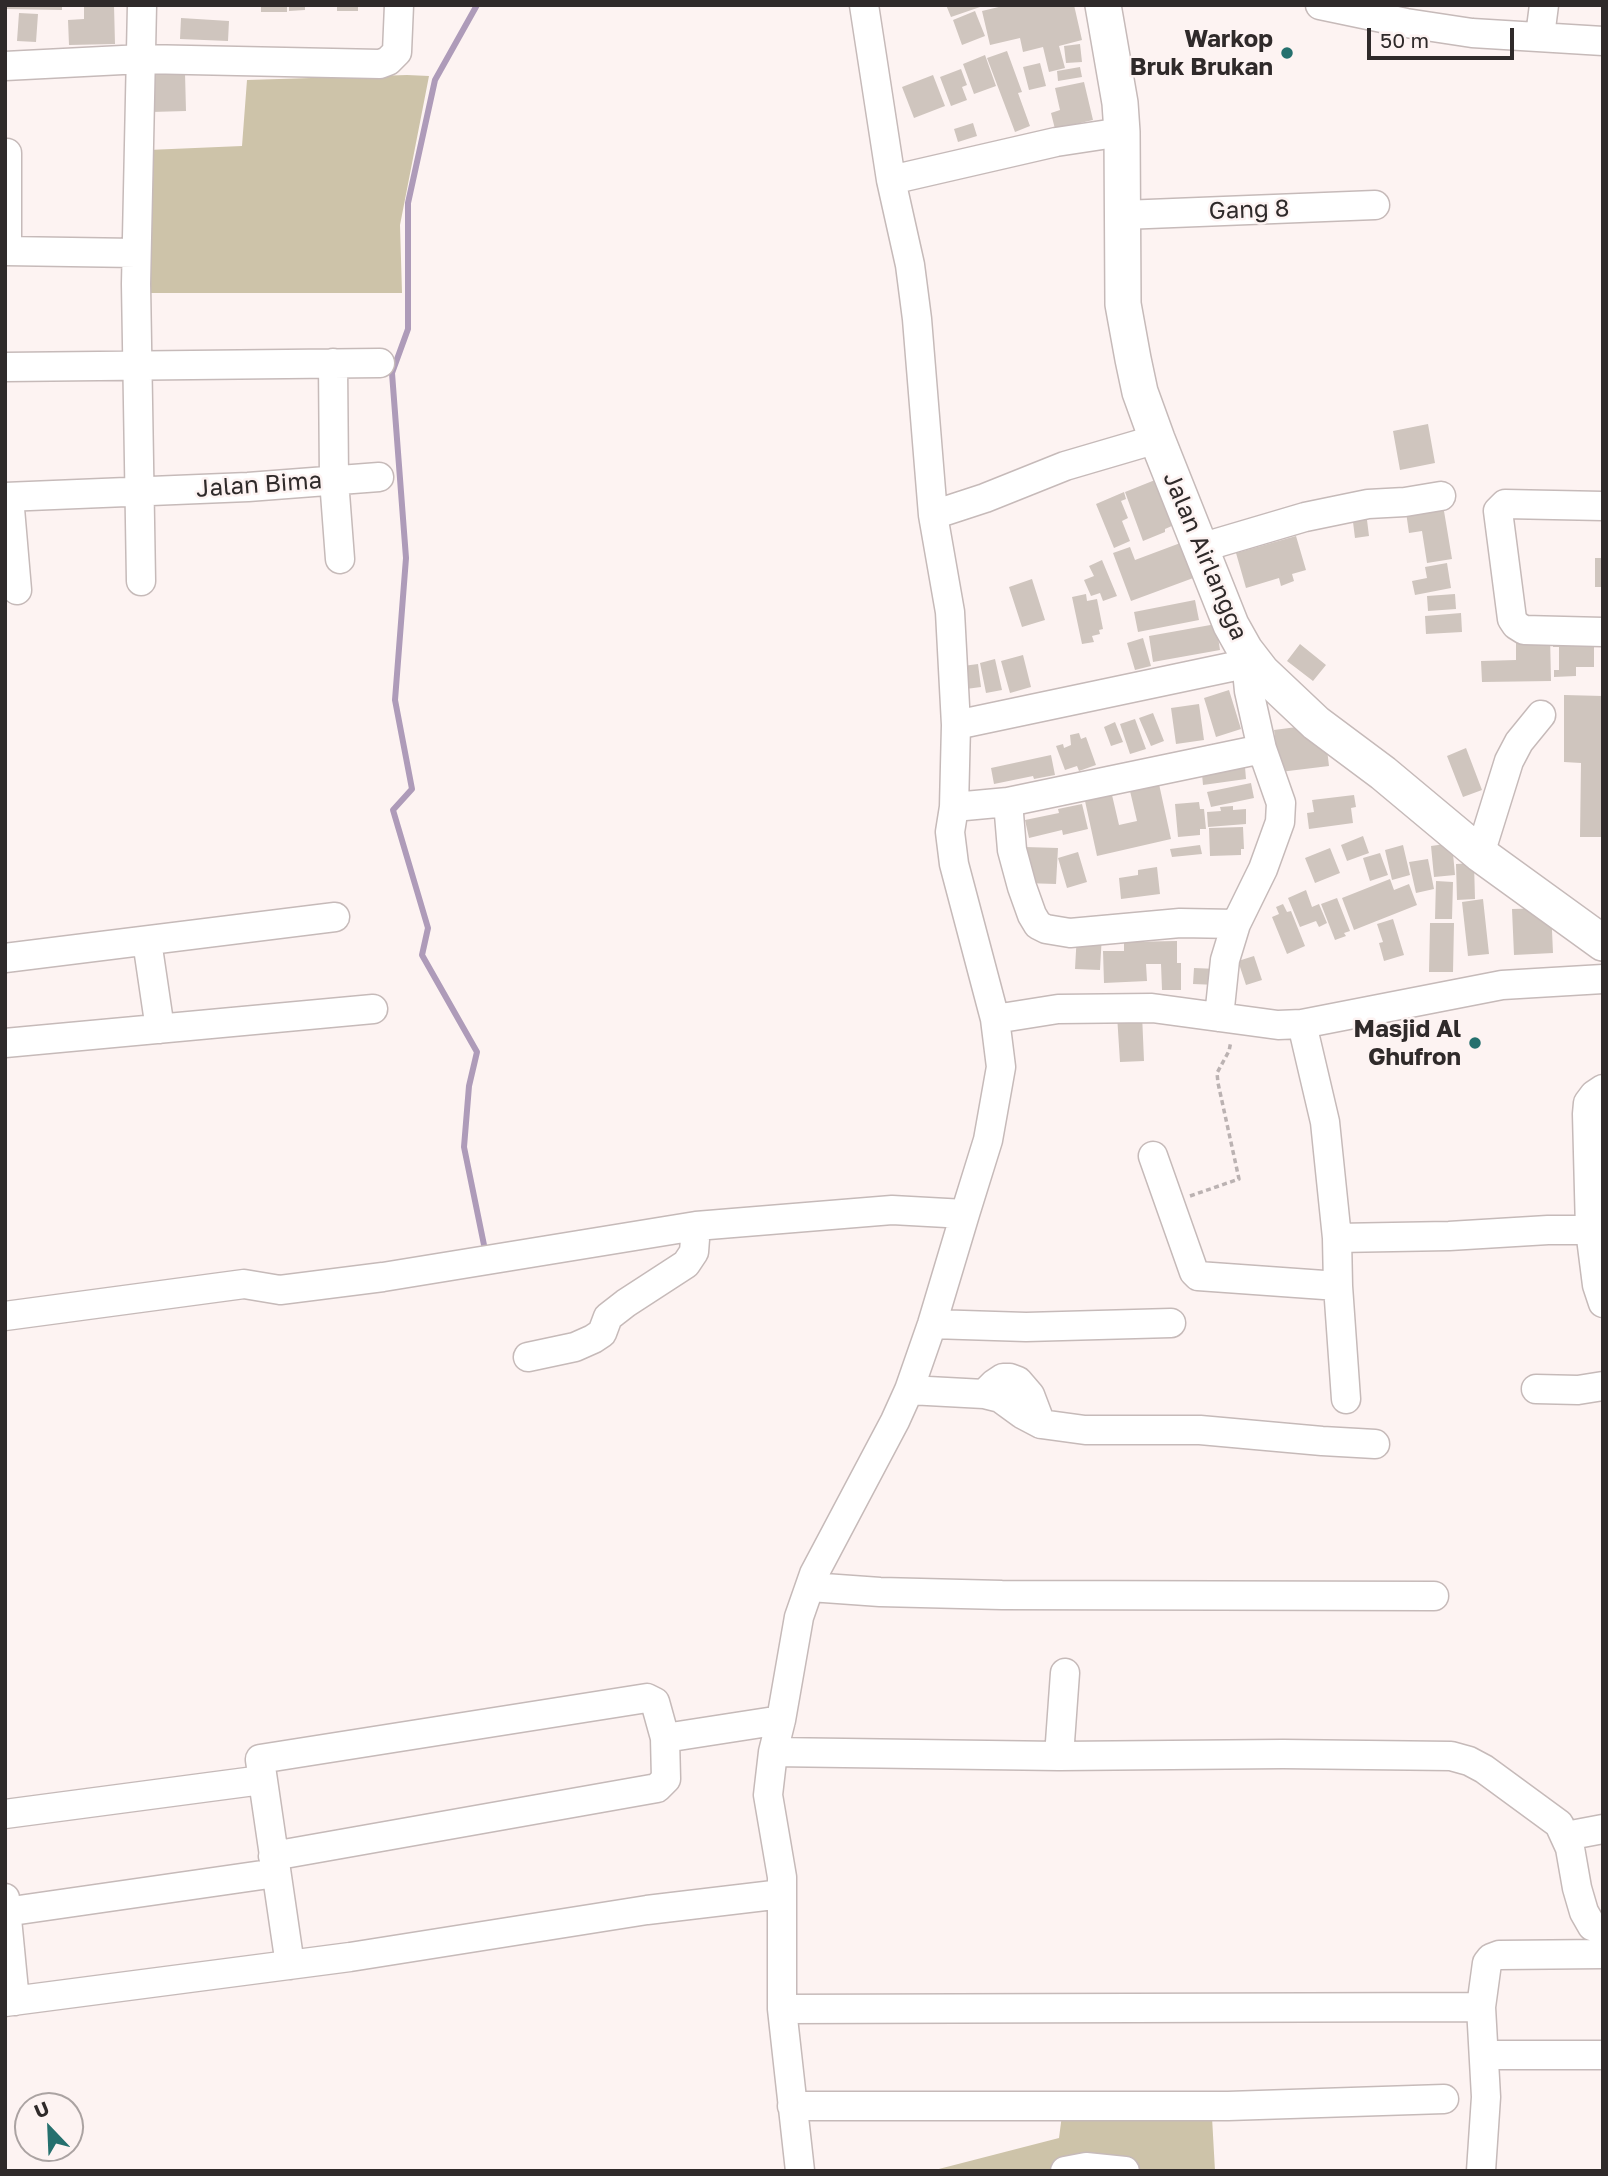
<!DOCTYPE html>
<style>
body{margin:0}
#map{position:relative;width:1608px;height:2176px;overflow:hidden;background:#fdf3f2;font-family:"Golos Text",sans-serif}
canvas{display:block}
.frame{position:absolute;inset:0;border:7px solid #2f2a2a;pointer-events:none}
.north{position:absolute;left:14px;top:2092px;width:70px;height:70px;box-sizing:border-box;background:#fdf3f2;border:2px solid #aba3a2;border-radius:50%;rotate:337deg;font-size:19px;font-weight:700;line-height:28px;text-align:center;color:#2f2a2a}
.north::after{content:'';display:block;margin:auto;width:24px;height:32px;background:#25706e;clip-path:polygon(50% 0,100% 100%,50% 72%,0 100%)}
.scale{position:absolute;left:1367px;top:28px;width:147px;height:32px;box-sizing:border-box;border:4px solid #2f2a2a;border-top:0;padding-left:9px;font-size:21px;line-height:24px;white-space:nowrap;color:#2f2a2a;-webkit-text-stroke:5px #fdf3f2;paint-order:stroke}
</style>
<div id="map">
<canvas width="1608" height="2176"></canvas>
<div class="frame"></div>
<div class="north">U</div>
<div class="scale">50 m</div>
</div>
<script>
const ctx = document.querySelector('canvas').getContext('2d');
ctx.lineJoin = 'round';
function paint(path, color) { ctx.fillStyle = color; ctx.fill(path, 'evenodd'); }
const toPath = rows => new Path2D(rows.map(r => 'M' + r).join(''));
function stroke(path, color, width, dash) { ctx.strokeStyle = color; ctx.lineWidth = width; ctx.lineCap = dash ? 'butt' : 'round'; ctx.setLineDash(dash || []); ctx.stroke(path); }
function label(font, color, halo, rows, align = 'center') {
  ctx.font = font + ' "Golos Text",sans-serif'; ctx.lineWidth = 5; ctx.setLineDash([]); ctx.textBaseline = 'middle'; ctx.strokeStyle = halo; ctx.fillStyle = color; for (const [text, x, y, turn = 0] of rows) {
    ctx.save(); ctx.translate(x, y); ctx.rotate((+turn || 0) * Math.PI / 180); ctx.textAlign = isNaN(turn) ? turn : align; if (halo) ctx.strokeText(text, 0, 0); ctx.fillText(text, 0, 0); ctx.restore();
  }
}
paint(toPath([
 [407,75,429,76,400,225,402,293,142,293,148,150,242,146,247,80],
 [1062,2115,1212,2117,1215,2171,931,2171,1059,2138]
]), '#cdc3a9');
stroke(toPath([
 [477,5,435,80,408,203,408,329,392,373,406,558,395,700,412,789,393,810,428,928,422,955,477,1052,469,1086,464,1147,484,1245]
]), '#ae9bb9', 6);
paint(toPath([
 [5,5,62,5,62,10,5,9],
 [84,5,114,5,115,44,69,45,68,20,84,19],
 [261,5,287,5,287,12,261,12],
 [289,5,305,5,305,10,289,11],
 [337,5,358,5,358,11,337,11],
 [946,5,982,5,983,6,951,17],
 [1007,5,1074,5,1082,40,1059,46,1065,68,1049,72,1043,47,1023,52,1020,38,990,45,982,11],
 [975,11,985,36,962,45,953,20],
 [19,13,38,14,36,42,17,41],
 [181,18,229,21,228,41,180,39],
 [1080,44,1082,62,1066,63,1064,46],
 [1007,51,1022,92,1018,93,1030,126,1015,132,987,58],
 [985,55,996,86,974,94,963,64],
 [1040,63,1046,86,1029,90,1023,67],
 [1080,67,1082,77,1058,81,1057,71],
 [961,69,967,85,962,87,967,100,951,106,940,77],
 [185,73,186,111,151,112,151,74],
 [933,75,945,106,914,118,902,87],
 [1084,82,1093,120,1055,129,1051,113,1060,110,1055,88],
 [973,123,977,136,958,142,954,129],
 [1428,424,1435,463,1400,470,1393,431],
 [1160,478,1174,525,1165,529,1165,532,1143,541,1125,492],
 [1124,492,1126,499,1121,501,1128,518,1122,521,1130,541,1114,548,1096,504],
 [1442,499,1452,559,1427,563,1422,531,1409,533,1405,505],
 [1366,512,1369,536,1355,538,1352,514],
 [1296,536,1306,570,1292,574,1294,581,1281,586,1279,578,1246,588,1236,553],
 [1183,542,1196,577,1131,601,1113,553,1130,547,1135,560],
 [1595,558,1603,558,1603,587,1595,587],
 [1102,560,1117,596,1103,601,1100,593,1091,596,1084,580,1094,576,1089,566],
 [1447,563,1451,588,1415,595,1412,581,1427,578,1425,567],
 [1032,579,1045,620,1022,627,1009,587],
 [1086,594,1087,601,1097,599,1103,629,1099,630,1100,634,1092,636,1094,642,1082,644,1072,597],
 [1455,594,1456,609,1428,611,1427,596],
 [1195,600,1199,620,1138,632,1134,612],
 [1461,613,1462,632,1426,634,1425,616],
 [1216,624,1220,650,1153,662,1149,636],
 [1553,633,1594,640,1594,667,1576,667,1576,676,1554,677,1554,670,1559,670,1559,647,1553,647],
 [1516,635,1550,635,1551,681,1482,682,1481,661,1516,660],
 [1143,638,1151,666,1135,670,1127,643],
 [1300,644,1326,665,1313,681,1287,661],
 [1023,655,1031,687,1010,693,1001,661],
 [995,659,1002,690,986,693,980,663],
 [978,664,981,687,966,689,963,666],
 [1229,690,1241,729,1216,737,1204,698],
 [1564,695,1603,696,1603,837,1580,837,1581,763,1564,762],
 [1199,704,1204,740,1176,744,1171,708],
 [1153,713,1164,741,1151,746,1139,718],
 [1135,719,1146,749,1130,754,1120,724],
 [1115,722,1123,742,1111,746,1104,727],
 [1312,725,1325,733,1329,766,1280,772,1274,730],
 [1079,733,1081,739,1086,737,1096,765,1079,771,1077,766,1065,770,1056,746,1063,744,1064,748,1071,745,1070,735],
 [1466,748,1482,790,1463,797,1447,756],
 [1051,755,1055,775,1034,779,1033,776,994,784,991,768],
 [1245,767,1246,779,1203,785,1202,774],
 [1251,783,1254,798,1211,807,1207,792],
 [1159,784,1171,839,1097,856,1085,801,1112,795,1119,825,1137,821,1130,791],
 [1354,795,1356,807,1351,808,1353,823,1309,829,1307,813,1314,812,1312,800],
 [1199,802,1200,809,1204,809,1206,829,1200,829,1200,835,1178,837,1175,804],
 [1082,804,1088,829,1063,835,1062,830,1029,838,1025,820,1059,813,1058,809],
 [1233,806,1233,810,1246,809,1246,824,1208,827,1207,812,1221,811,1220,807],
 [1243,827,1244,849,1241,849,1241,855,1210,856,1209,828],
 [1363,836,1369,853,1347,861,1341,845],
 [1452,843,1455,875,1434,877,1431,846],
 [1200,845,1202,854,1172,857,1170,849],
 [1403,845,1410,875,1392,880,1385,850],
 [1025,847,1058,848,1056,884,1024,883],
 [1330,848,1340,873,1315,883,1305,858],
 [1078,852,1087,882,1067,888,1058,858],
 [1380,853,1388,875,1370,881,1363,858],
 [1428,859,1434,889,1416,893,1409,862],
 [1474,863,1475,899,1457,900,1456,864],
 [1157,867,1160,894,1121,899,1119,878,1138,875,1138,870],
 [1390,879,1394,890,1409,884,1417,905,1354,930,1342,898],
 [1436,881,1453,882,1452,919,1435,919],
 [1306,890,1312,907,1319,904,1327,923,1319,927,1316,921,1300,927,1288,898],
 [1337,898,1350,931,1344,933,1346,936,1335,940,1321,904],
 [1483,899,1489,954,1468,956,1462,902],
 [1283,904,1287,912,1291,911,1305,946,1287,954,1272,917,1279,914,1276,907],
 [1551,908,1553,953,1514,955,1512,909],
 [1393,919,1404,955,1384,961,1379,943,1383,942,1377,924],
 [1430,923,1454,923,1453,972,1429,972],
 [1077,933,1102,934,1100,970,1075,969],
 [1177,941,1177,963,1181,963,1181,990,1162,990,1161,964,1146,964,1147,981,1104,983,1103,951,1124,951,1124,942],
 [1254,956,1262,980,1246,985,1238,961],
 [1194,968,1218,969,1217,985,1193,984],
 [1142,1014,1144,1061,1120,1062,1117,1015]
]), '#cfc5be');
const minor = toPath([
 [864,5,891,180,910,265,917,319,933,515,950,612,956,725,954,807,950,832,954,864,995,1019],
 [1320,5,1406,23,1472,33,1603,41],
 [1540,36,1544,5],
 [5,66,142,59,380,64,388,61,397,52,399,5],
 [891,180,1056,142,1122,132],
 [1123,215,1375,205],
 [5,251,136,253],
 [7,251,7,153],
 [333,363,334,480,340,559],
 [5,367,380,363],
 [5,497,248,487,379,477],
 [9,497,17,590],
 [1603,506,1505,504,1498,511,1512,619,1516,625,1524,630,1603,632],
 [933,515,985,498,1065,466,1157,439],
 [1200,548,1305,517,1368,504,1405,502,1441,496],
 [141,581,136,284,142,5],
 [956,725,1245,664],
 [1008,802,1012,850,1022,887,1032,915,1038,925,1046,929,1070,933,1180,923,1236,924],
 [954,807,1008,802,1262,749],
 [1480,854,1509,761,1519,742,1541,715],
 [147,941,160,1029],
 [5,958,335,917],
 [1219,1017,1225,960,1236,924,1263,869,1280,822,1281,803,1262,749,1249,691,1245,650],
 [1302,1024,1325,1122,1337,1238,1338,1286,1346,1399],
 [5,1043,373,1009],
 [1153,1156,1194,1272,1198,1276,1338,1286],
 [1590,1230,1597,1285,1603,1303],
 [1337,1238,1449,1236,1548,1230,1590,1230,1587,1114,1588,1103,1594,1095,1603,1089],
 [5,1316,244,1284,280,1290,383,1277,696,1226,892,1210,965,1214],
 [932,1324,1026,1327,1171,1323],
 [528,1357,575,1347,593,1339,602,1333,608,1317,626,1303,686,1264,694,1252,696,1226],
 [1536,1389,1578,1390,1603,1386],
 [909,1390,984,1394,994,1384,1003,1378,1010,1378,1018,1381,1030,1395,1041,1424,1085,1430,1200,1430,1322,1441,1375,1444],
 [984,1394,1000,1398,1022,1414,1041,1424],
 [810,1587,880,1592,1002,1595,1434,1596],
 [773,1752,1059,1756,1283,1754,1451,1756,1469,1761,1484,1769,1559,1824,1570,1848,1577,1888,1584,1912,1592,1926,1603,1930],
 [1059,1756,1065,1673],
 [260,1759,647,1698,655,1702,665,1738],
 [260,1760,290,1965],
 [5,1814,262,1780],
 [1566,1836,1603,1829],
 [273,1856,657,1788,666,1779,665,1738,781,1720],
 [5,1898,15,2001],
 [5,1912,276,1873],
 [5,2002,350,1957,647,1910,782,1894],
 [782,2009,1481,2007],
 [1484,2055,1603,2055],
 [792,2106,1228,2106,1444,2099],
 [800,2171,782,2009,782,1877,768,1795,773,1752,781,1720,799,1617,814,1574,895,1421,909,1390,932,1324,965,1214,988,1140,1001,1067,995,1019,1058,1009,1152,1008,1278,1025,1302,1024,1502,985,1603,979],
 [1065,2171,1086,2167,1125,2171],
 [1481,2171,1486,2097,1481,2007,1487,1963,1491,1958,1499,1955,1603,1954]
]);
const major = toPath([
 [1103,5,1120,103,1122,132,1123,304,1133,359,1140,392,1157,439,1231,625,1245,650,1262,672,1316,723,1383,773,1480,854,1603,943]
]);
stroke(minor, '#c6bab9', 31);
stroke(major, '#c6bab9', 38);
stroke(toPath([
 [1190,1196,1239,1179,1218,1083,1217,1073,1229,1051,1231,1041]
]), '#bbb2b2', 3.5, [5, 3.5]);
stroke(minor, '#fff', 28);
stroke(major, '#fff', 35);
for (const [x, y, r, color] of [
 [1287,53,7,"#25706e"],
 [1475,1043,7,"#25706e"]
]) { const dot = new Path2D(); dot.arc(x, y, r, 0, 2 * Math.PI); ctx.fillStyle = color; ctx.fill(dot); stroke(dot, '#fdf3f2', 2.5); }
label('bold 24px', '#2f2a2a', '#fdf3f2', [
 ["Warkop",1273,39],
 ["Bruk Brukan",1273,67],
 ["Masjid Al",1461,1029],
 ["Ghufron",1461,1057]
], 'right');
label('24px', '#2f2a2a', '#fdf3f2', [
 ["Gang 8",1249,210,-2],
 ["Jalan Bima",259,485,-4],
 ["Jalan Airlangga",1205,556,67]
]);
</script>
